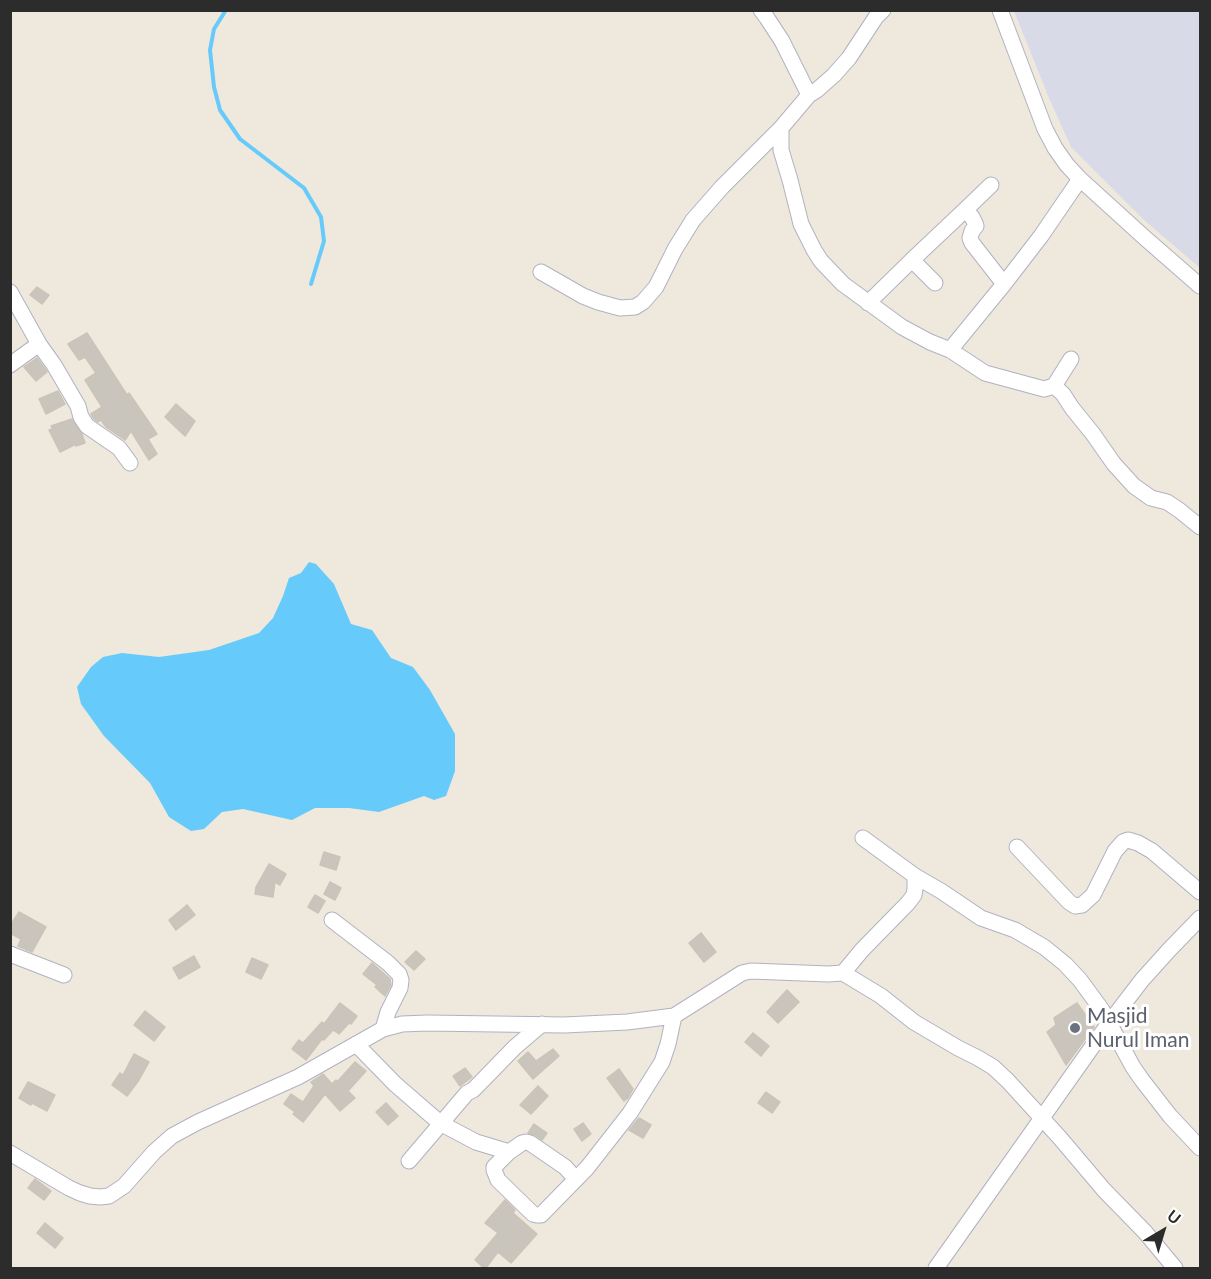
<!DOCTYPE html>
<style>
body{margin:0}
#map{position:relative;width:1211px;height:1279px;overflow:hidden;background:#efe8dd;font-family:Lato,sans-serif}
canvas{display:block}
.frame{position:absolute;inset:0;border:12px solid #2c2c2c;pointer-events:none}
.north{position:absolute;left:1133px;top:1201px;width:60px;height:60px;-webkit-text-stroke:4px #fff;paint-order:stroke;rotate:38deg;font-size:16px;font-weight:700;line-height:24px;text-align:center;color:#2c2c2c}
.north::after{content:'';display:block;margin:auto;width:21px;height:27px;background:#2c2c2c;clip-path:polygon(50% 0,100% 100%,50% 72%,0 100%)}
</style>
<div id="map">
<canvas width="1211" height="1279"></canvas>
<div class="frame"></div>
<div class="north">U</div>
</div>
<script>
const ctx = document.querySelector('canvas').getContext('2d');
ctx.lineJoin = 'round';
function paint(path, color) { ctx.fillStyle = color; ctx.fill(path, 'evenodd'); }
const toPath = rows => new Path2D(rows.map(r => 'M' + r).join(''));
function stroke(path, color, width, dash) { ctx.strokeStyle = color; ctx.lineWidth = width; ctx.lineCap = dash ? 'butt' : 'round'; ctx.setLineDash(dash || []); ctx.stroke(path); }
function label(font, color, halo, rows, align = 'center') {
  ctx.font = font + ' Lato,sans-serif'; ctx.lineWidth = 6; ctx.setLineDash([]); ctx.textBaseline = 'middle'; ctx.strokeStyle = halo; ctx.fillStyle = color; for (const [text, x, y, turn = 0] of rows) {
    ctx.save(); ctx.translate(x, y); ctx.rotate((+turn || 0) * Math.PI / 180); ctx.textAlign = isNaN(turn) ? turn : align; if (halo) ctx.strokeText(text, 0, 0); ctx.fillText(text, 0, 0); ctx.restore();
  }
}
paint(toPath([
 [1014,11,1200,11,1200,268,1143,219,1071,147,1049,98]
]), '#d8dae7');
paint(toPath([
 [309,562,316,564,334,584,351,624,372,630,391,658,413,667,430,690,455,734,455,771,446,796,434,800,424,796,379,812,349,808,315,808,292,820,243,809,222,812,204,829,191,831,169,817,150,783,104,736,81,704,77,687,91,667,103,657,122,653,159,657,209,650,259,633,273,618,283,596,289,578,301,573]
]), '#66cafa');
stroke(toPath([
 [226,10,214,29,210,50,214,87,220,110,240,139,304,188,321,217,324,241,311,284]
]), '#66cafa', 4);
const building = toPath([
 [37,287,49,295,42,304,30,295,37,287],
 [87,333,127,395,129,393,157,434,148,439,157,454,149,460,131,431,125,440,106,427,101,420,98,422,94,419,91,414,102,407,85,380,96,373,85,357,79,360,68,344,87,333],
 [37,358,47,372,36,381,24,367,37,358],
 [58,391,65,404,46,414,39,399,58,391],
 [176,404,195,421,185,436,165,417,176,404],
 [72,419,82,434,85,443,76,446,76,444,60,452,49,430,53,429,51,426,72,419],
 [324,852,340,857,336,870,320,865,324,852],
 [269,864,286,874,280,885,275,882,273,897,255,894,256,887,269,864],
 [330,882,341,888,335,900,324,894,330,882],
 [315,895,325,901,318,913,308,907,315,895],
 [187,905,195,915,176,930,169,920,187,905],
 [19,912,46,927,32,952,18,946,21,939,10,933,10,926,19,912],
 [701,933,716,952,704,962,689,943,701,933],
 [416,951,425,959,414,970,405,962,416,951],
 [194,956,200,967,179,979,173,968,194,956],
 [252,958,268,965,261,979,246,972,252,958],
 [372,963,390,979,391,985,385,996,375,987,377,985,363,974,372,963],
 [787,990,799,1002,778,1023,767,1012,787,990],
 [340,1003,357,1016,351,1024,349,1023,339,1034,333,1030,324,1040,322,1039,306,1060,292,1049,299,1040,303,1043,322,1022,324,1024,340,1003],
 [1077,1003,1094,1027,1066,1065,1047,1032,1056,1025,1054,1018,1077,1003],
 [145,1011,165,1027,154,1041,134,1025,145,1011],
 [753,1033,769,1046,761,1056,745,1042,753,1033],
 [553,1049,559,1056,533,1079,518,1061,528,1052,536,1061,553,1049],
 [134,1054,149,1062,139,1080,127,1096,112,1085,120,1073,123,1075,134,1054],
 [355,1062,366,1071,348,1091,355,1098,340,1111,325,1094,303,1122,293,1114,295,1112,284,1104,291,1094,303,1102,314,1086,311,1082,323,1074,332,1084,336,1080,337,1082,355,1062],
 [465,1068,472,1077,460,1086,453,1076,465,1068],
 [619,1069,633,1089,628,1098,624,1101,607,1078,619,1069],
 [28,1082,55,1095,47,1111,32,1103,31,1105,19,1098,28,1082],
 [538,1086,548,1096,531,1114,520,1105,538,1086],
 [766,1092,780,1102,772,1113,758,1103,766,1092],
 [386,1103,398,1116,388,1125,376,1112,386,1103],
 [639,1118,651,1125,643,1138,629,1130,639,1118],
 [583,1123,591,1134,582,1141,574,1129,583,1123],
 [534,1124,547,1133,542,1140,535,1135,528,1133,534,1124],
 [35,1179,51,1191,44,1200,28,1188,35,1179],
 [505,1200,515,1210,513,1213,537,1234,511,1263,498,1252,485,1269,475,1260,498,1233,485,1223,505,1200],
 [45,1223,63,1238,55,1248,37,1233,45,1223]
]);
paint(building, '#cac5bc');
stroke(building, '#cac4b6', 1.5);
const minor = toPath([
 [761,10,767,18,782,41,809,95],
 [883,10,876,17,849,58,834,75,817,90,809,95,781,128,781,150,790,180,801,224,814,250,821,261,843,284,902,327,930,342,950,350,1004,284,1041,236,1080,179],
 [1000,10,1045,129,1055,148,1067,165,1080,179,1145,238,1200,286],
 [965,210,991,185],
 [541,272,583,296,598,302,620,308,635,307,643,302,656,287,675,249,693,220,722,187,781,128],
 [935,283,912,260,965,210,972,217,975,223,976,226,972,231,970,238,972,243,1004,284],
 [10,292,39,344,54,365,78,406,81,417,87,426,119,448,130,463],
 [868,303,912,260],
 [950,350,985,373,1044,389,1054,386,1071,359],
 [10,365,39,344],
 [1054,386,1063,394,1072,408,1093,434,1114,464,1134,486,1151,498,1167,502,1179,510,1200,527],
 [863,838,915,876,941,891,981,918,1015,930,1044,947,1065,964,1080,980,1102,1010,1133,1067,1142,1080,1170,1116,1200,1148],
 [1017,847,1069,902,1075,906,1082,905,1093,895,1115,851,1123,842,1128,840,1138,843,1152,851,1200,892],
 [332,920,388,963,399,974,401,980,400,988,388,1012,383,1029],
 [10,954,64,975],
 [843,973,862,950,908,903,914,895,915,889,915,876],
 [356,1044,395,1084,440,1123,476,1142,509,1152,522,1143,526,1142,530,1143,565,1167,575,1178],
 [509,1152,494,1167,494,1170,498,1180,533,1214,537,1215,541,1215,587,1168,630,1113,662,1062,668,1044,674,1016],
 [10,1153,69,1188,80,1193,90,1196,100,1197,109,1196,124,1186,154,1152,172,1136,198,1122,298,1077,383,1029,402,1024,427,1023,564,1025,627,1022,674,1016,742,973,751,971,828,974,843,973,881,996,914,1022,958,1048,978,1058,993,1067,1008,1081,1060,1138,1104,1190,1145,1232,1175,1268],
 [409,1161,467,1093,473,1090,479,1084,515,1047,542,1024],
 [936,1268,1109,1023,1142,980,1169,950,1200,918]
]);
stroke(minor, '#b1b2c1', 17);
stroke(minor, '#fff', 15);
for (const [x, y, r, color] of [
 [1075,1028,6,"#6b7280"]
]) { const dot = new Path2D(); dot.arc(x, y, r, 0, 2 * Math.PI); ctx.fillStyle = color; ctx.fill(dot); stroke(dot, '#fff', 2); }
label('21px', '#5b616d', '#fff', [
 ["Masjid",1087,1016],
 ["Nurul Iman",1087,1040]
], 'left');
</script>
